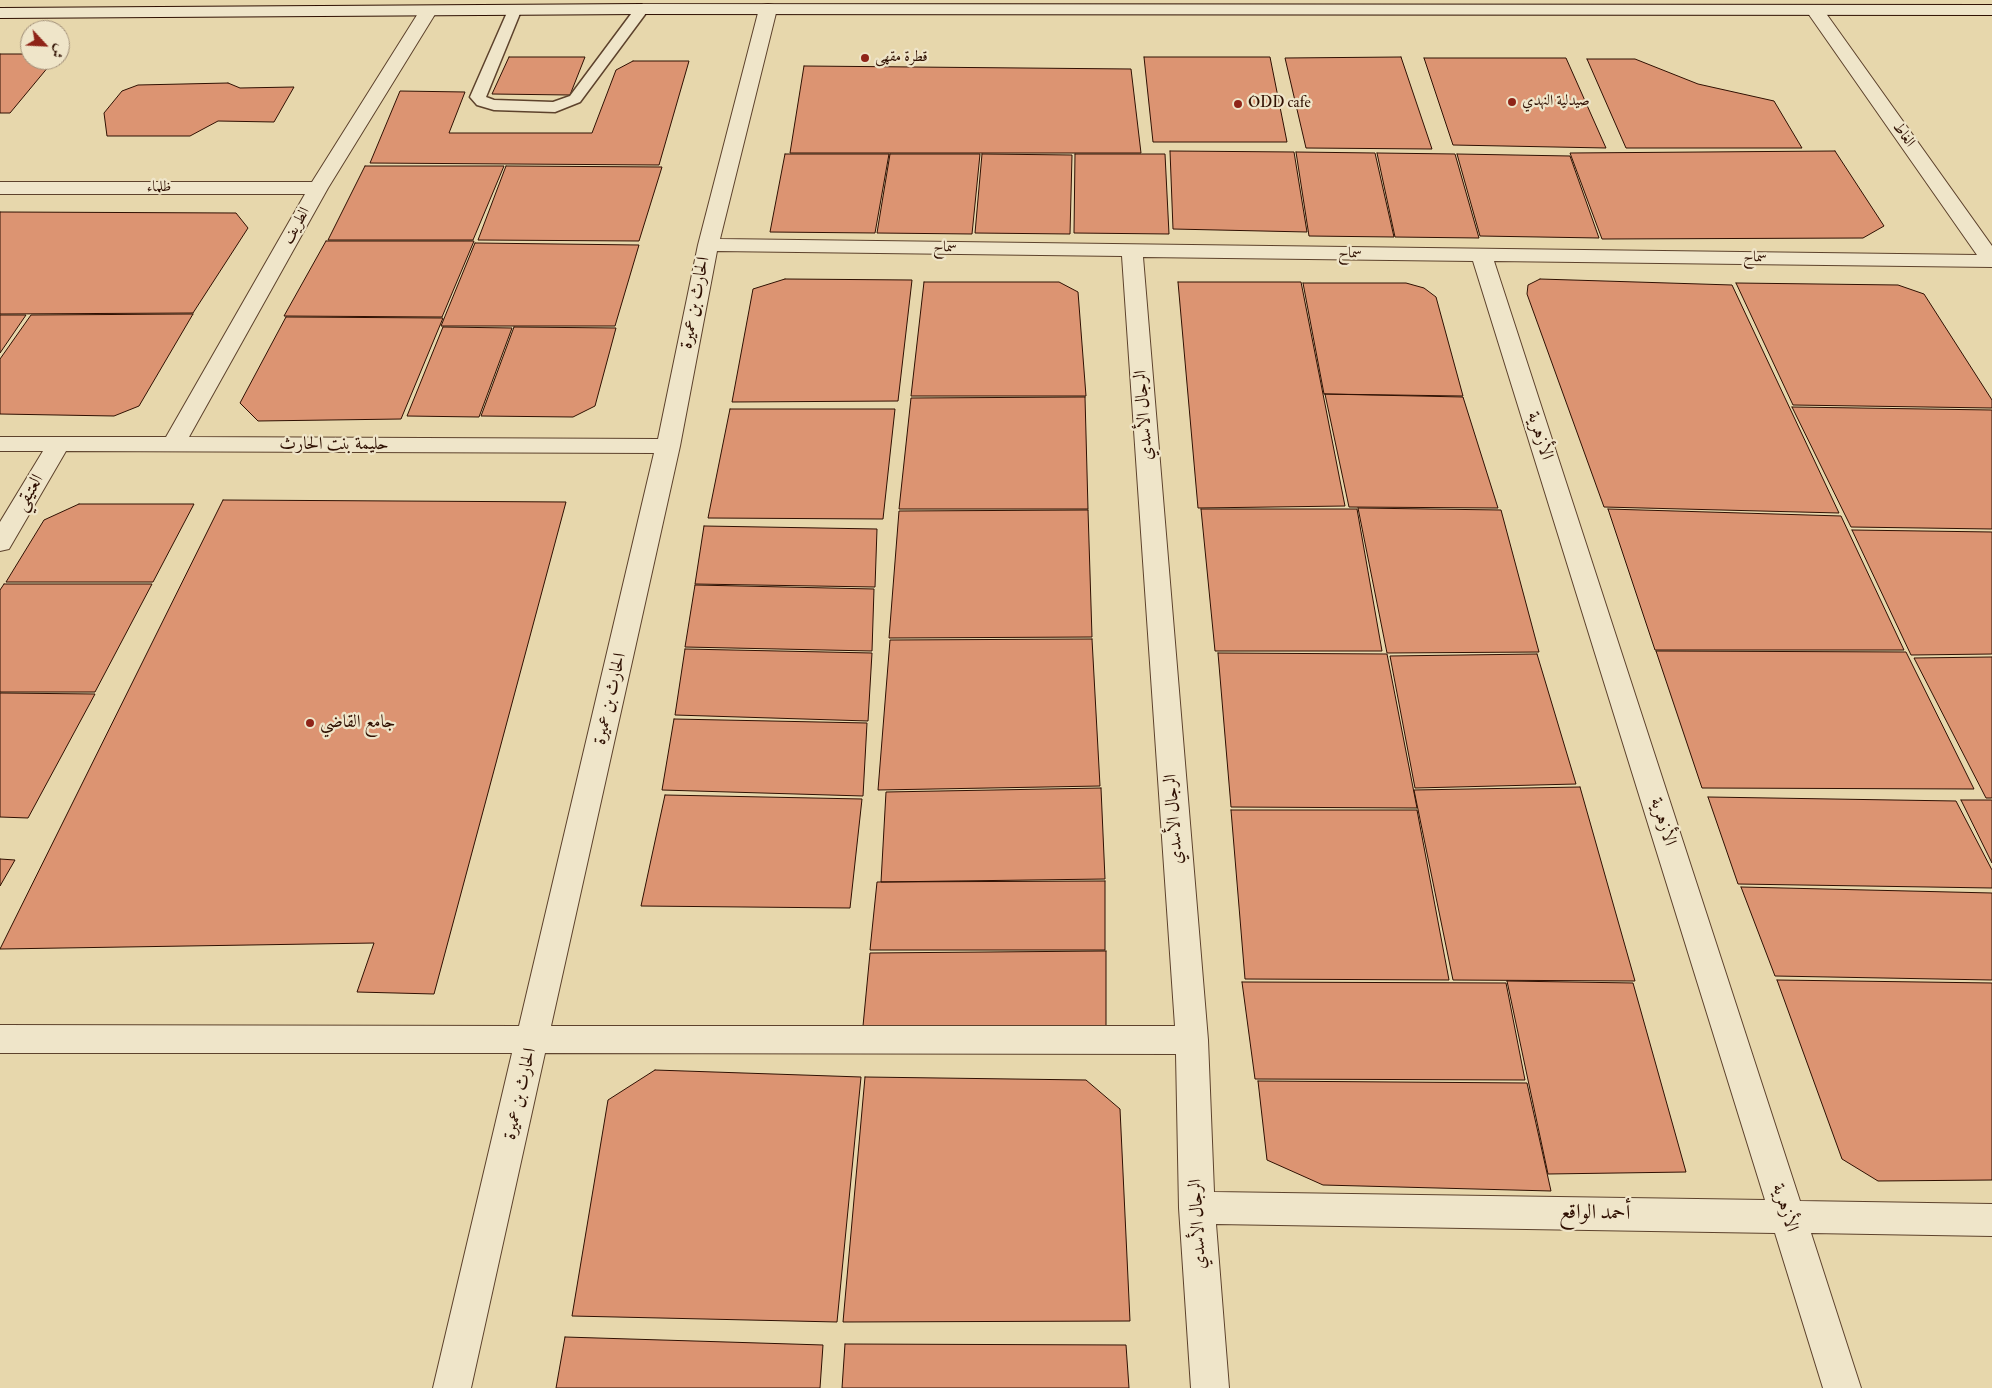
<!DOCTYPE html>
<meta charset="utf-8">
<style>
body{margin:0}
#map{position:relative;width:1992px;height:1388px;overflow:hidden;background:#e7d7ac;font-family:"IM FELL Double Pica",Amiri,serif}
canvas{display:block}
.north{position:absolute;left:20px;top:20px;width:50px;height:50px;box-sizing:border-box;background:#efe5c9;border:1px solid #a29079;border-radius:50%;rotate:115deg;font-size:14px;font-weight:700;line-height:20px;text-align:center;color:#2f1002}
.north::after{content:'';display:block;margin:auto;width:18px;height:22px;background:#8f2418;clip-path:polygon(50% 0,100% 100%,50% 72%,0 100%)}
</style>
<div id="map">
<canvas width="1992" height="1388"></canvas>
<div class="north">ش</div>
</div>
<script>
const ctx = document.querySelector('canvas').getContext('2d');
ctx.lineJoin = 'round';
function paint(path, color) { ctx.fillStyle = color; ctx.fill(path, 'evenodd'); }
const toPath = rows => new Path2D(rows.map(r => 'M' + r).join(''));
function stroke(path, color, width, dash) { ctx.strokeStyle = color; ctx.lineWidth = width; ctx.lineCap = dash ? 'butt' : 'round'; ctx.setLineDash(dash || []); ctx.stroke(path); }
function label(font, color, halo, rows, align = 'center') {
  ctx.font = font + ' "IM FELL Double Pica",Amiri,serif'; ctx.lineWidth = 4.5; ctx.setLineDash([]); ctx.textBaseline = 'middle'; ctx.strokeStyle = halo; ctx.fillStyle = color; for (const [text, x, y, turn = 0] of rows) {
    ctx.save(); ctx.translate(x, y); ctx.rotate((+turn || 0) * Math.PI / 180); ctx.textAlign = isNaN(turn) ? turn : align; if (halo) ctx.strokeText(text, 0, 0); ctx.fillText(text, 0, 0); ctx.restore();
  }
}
const building = toPath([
 [0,54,30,54,30,60,54,60,10,113,0,113,0,54],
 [509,57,585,57,570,95,492,94,509,57],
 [1144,57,1270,57,1287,142,1153,142,1144,57],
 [1401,57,1432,149,1306,148,1285,58,1401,57],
 [1424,58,1566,58,1606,148,1453,145,1424,58],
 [1587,59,1635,59,1698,84,1774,101,1802,148,1626,148,1587,59],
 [633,61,689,61,659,165,370,163,400,91,465,92,449,133,592,133,616,70,633,61],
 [804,66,1131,69,1141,153,790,153,804,66],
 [228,83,240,88,294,87,274,122,218,121,190,136,107,136,104,113,122,91,138,85,228,83],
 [1170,151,1294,152,1307,232,1173,229,1170,151],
 [1835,151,1884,226,1863,238,1602,239,1570,153,1835,151],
 [1296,152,1375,153,1394,237,1309,236,1296,152],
 [1377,153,1455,154,1479,238,1395,237,1377,153],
 [785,154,889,154,875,233,770,232,785,154],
 [890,154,980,154,972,234,877,233,890,154],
 [982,154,1072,155,1070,234,975,233,982,154],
 [1075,154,1165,154,1169,234,1074,233,1075,154],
 [1457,154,1570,156,1599,238,1480,236,1457,154],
 [365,166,504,166,473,240,328,240,365,166],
 [506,166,662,167,639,241,478,240,506,166],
 [0,212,236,213,248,228,193,313,0,314,0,212],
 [326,241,474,241,442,317,284,316,326,241],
 [475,243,639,245,615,326,441,326,475,243],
 [785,279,912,280,898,401,732,402,753,289,785,279],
 [1540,279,1732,285,1839,513,1604,507,1527,294,1528,285,1540,279],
 [924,282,1059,282,1078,292,1086,396,911,396,924,282],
 [1178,282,1301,282,1345,506,1198,508,1178,282],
 [1303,283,1406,283,1424,288,1436,297,1463,396,1324,394,1303,283],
 [1736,283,1898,285,1924,294,1992,400,1992,408,1793,405,1736,283],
 [193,314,139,406,114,416,0,414,0,359,31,315,193,314],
 [0,315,26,315,0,353,0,315],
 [286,317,443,318,401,419,258,421,240,403,286,317],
 [443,327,512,328,479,417,407,416,443,327],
 [514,327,616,328,595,406,573,417,481,416,514,327],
 [1325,394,1463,397,1498,508,1349,507,1325,394],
 [1085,397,1088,509,899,509,911,398,1085,397],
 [1792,407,1992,410,1992,529,1851,527,1792,407],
 [730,409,895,409,883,519,708,518,730,409],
 [223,500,566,502,434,994,357,992,374,943,0,949,223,500],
 [79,504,194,504,153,582,6,582,44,520,79,504],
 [1358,508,1501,510,1539,652,1387,653,1358,508],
 [1201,509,1357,509,1382,651,1215,651,1201,509],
 [1608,509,1841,516,1904,650,1655,650,1608,509],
 [1088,510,1092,637,889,638,899,511,1088,510],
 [704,526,877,529,875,587,695,584,704,526],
 [1852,530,1992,532,1992,654,1911,655,1852,530],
 [4,584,152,584,95,692,0,692,0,590,4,584],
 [695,585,874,589,872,651,685,647,695,585],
 [1092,639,1100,786,878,790,890,640,1092,639],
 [685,649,872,653,868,721,675,715,685,649],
 [1656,651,1906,652,1974,789,1702,788,1656,651],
 [1218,653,1387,654,1417,808,1231,807,1218,653],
 [1537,654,1576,784,1415,788,1390,656,1537,654],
 [1992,657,1992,798,1986,798,1914,658,1992,657],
 [0,693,95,694,28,818,0,817,0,693],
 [674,719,867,723,863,796,662,790,674,719],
 [1580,787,1635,981,1453,980,1414,790,1580,787],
 [1101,788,1105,879,881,882,886,792,1101,788],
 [665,795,862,799,850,908,641,906,665,795],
 [1708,797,1956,801,1992,870,1992,888,1738,884,1708,797],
 [1961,800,1992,800,1992,863,1961,800],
 [1231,810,1417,810,1449,980,1245,979,1231,810],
 [0,859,15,860,0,886,0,859],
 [1105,881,1105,950,870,950,877,882,1105,881],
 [1741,887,1992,893,1992,980,1775,976,1741,887],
 [1106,951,1106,1026,863,1026,870,953,1106,951],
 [1777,980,1992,983,1992,1180,1878,1181,1842,1159,1777,980],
 [1507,981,1633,983,1686,1172,1548,1174,1507,981],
 [1242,982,1506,983,1525,1080,1255,1079,1242,982],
 [655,1070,861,1077,837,1322,572,1316,608,1100,655,1070],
 [865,1077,1086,1080,1120,1109,1130,1321,843,1322,865,1077],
 [1258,1081,1527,1083,1551,1191,1323,1185,1267,1160,1258,1081],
 [565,1337,823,1345,820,1388,556,1388,565,1337],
 [845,1344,1126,1345,1129,1388,842,1388,845,1344]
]);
paint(building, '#dc9472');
stroke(building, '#2f1002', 1);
const lane = toPath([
 [642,5,649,9,580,102,555,112,494,110,477,105,470,97,509,8,519,8,521,11,486,97,494,100,553,102,570,96,637,6,642,5]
]);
const street = toPath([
 [768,4,774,5,777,9,720,239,1977,255,1805,9,1808,5,1820,5,1992,246,1992,267,1494,261,1800,1201,1992,1204,1992,1236,1811,1233,1861,1388,1823,1388,1775,1233,1216,1224,1229,1388,1191,1388,1179,1208,1176,1054,545,1053,471,1388,433,1388,512,1053,0,1053,0,1025,519,1026,654,453,66,451,9,549,0,551,0,522,43,451,0,451,0,437,166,437,305,194,0,194,0,182,312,182,422,7,434,7,437,11,328,188,189,437,658,439,698,245,759,9,762,5,768,4],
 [717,251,1122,256,1175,1026,551,1026,680,446,717,251],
 [1143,257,1473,261,1765,1200,1214,1192,1208,1040,1143,257]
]);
const secondary = toPath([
 [642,4,1992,5,1992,15,642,14,0,18,0,8,642,4]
]);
stroke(lane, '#5d422c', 3);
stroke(street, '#5d422c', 2);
stroke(secondary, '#2f1002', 2);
paint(lane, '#efe5c9');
paint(street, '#efe5c9');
paint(secondary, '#efe5c9');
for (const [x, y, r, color] of [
 [865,58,5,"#8f2418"],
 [1512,102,5,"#8f2418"],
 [1238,104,5,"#8f2418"],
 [310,723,5,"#8f2418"]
]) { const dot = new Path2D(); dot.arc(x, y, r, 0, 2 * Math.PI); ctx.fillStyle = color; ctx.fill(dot); stroke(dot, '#efe5c9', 2); }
label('15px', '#2f1002', '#efe5c9', [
 ["قطرة مقهى",875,58],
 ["صيدلية النهدي",1522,102],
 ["ODD cafe",1248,104]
], 'left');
label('15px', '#2f1002', '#efe5c9', [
 ["الغاط",1903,135,55],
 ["ظلماء",159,188],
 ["الطريف",297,226,-61],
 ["سماح",945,248,1],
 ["سماح",1350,254,1],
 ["سماح",1755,258,1]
]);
label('18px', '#2f1002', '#efe5c9', [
 ["الحارث بن عميرة",696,303,-79],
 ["الرجال الأسدي",1145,415,-94],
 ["الأزهرية",1539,436,72],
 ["حليمة بنت الحارث",334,445],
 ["العتيقي",30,493,-59],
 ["الحارث بن عميرة",611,699,-77],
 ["الرجال الأسدي",1175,819,-94],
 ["الأزهرية",1662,822,72],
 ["الحارث بن عميرة",521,1094,-77],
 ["الأزهرية",1784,1208,72],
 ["الرجال الأسدي",1199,1224,-93]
]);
label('18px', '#2f1002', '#efe5c9', [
 ["جامع القاضي",320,723]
], 'left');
label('21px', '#2f1002', '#efe5c9', [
 ["أحمد الواقع",1595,1214,1]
]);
</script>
